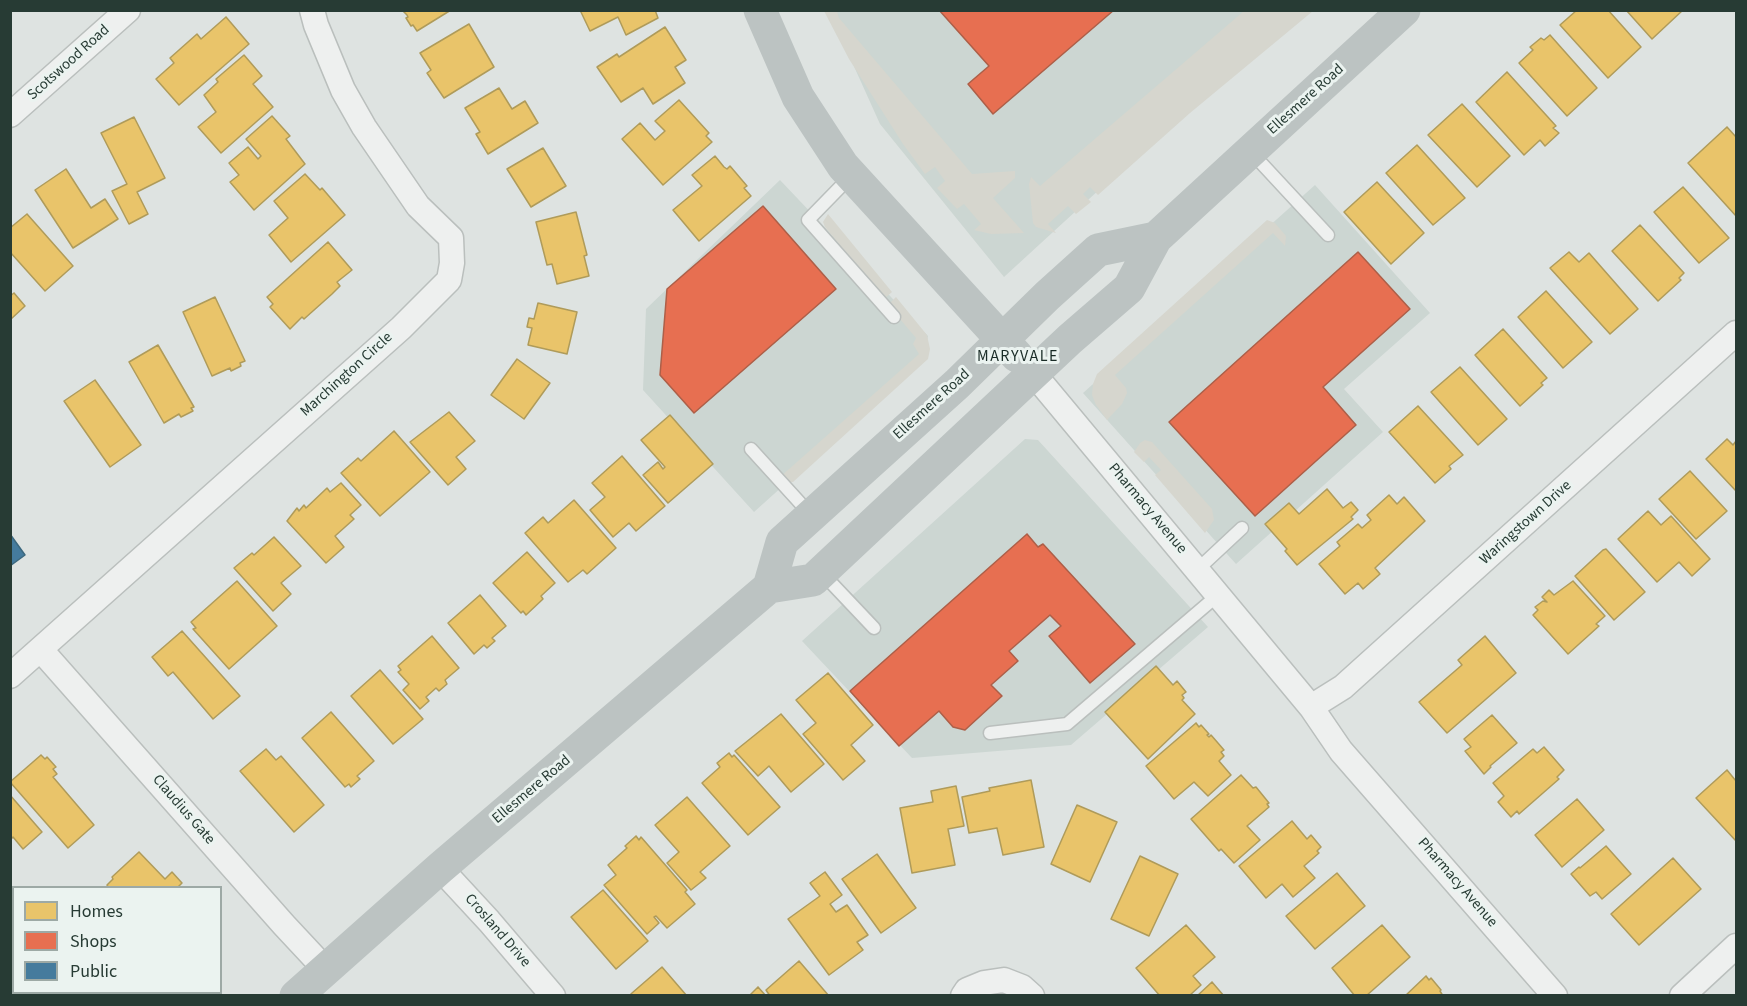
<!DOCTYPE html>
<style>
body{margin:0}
#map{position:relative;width:1747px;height:1006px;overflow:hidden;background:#dee3e1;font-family:"Source Sans 3",sans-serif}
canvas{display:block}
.frame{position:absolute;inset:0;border:12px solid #273b34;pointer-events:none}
.legend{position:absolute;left:12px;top:886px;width:210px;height:108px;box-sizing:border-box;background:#ebf3f0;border:2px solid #9da9a5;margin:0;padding:8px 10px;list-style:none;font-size:18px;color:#273b34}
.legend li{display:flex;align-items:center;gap:12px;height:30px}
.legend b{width:30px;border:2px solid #9da9a5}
</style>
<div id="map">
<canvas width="1747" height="1006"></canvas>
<div class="frame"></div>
<ul class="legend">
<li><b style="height:16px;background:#e9c46a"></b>Homes</li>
<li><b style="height:16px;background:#e76f51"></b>Shops</li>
<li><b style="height:16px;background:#457b9d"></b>Public</li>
</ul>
</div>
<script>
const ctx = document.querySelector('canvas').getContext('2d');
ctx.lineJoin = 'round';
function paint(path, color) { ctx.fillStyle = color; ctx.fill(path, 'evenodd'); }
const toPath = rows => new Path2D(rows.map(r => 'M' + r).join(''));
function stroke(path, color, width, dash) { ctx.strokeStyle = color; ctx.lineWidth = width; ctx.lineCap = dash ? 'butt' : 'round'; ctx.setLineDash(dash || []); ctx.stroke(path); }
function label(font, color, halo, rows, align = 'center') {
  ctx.font = font + ' "Source Sans 3",sans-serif'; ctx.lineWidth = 6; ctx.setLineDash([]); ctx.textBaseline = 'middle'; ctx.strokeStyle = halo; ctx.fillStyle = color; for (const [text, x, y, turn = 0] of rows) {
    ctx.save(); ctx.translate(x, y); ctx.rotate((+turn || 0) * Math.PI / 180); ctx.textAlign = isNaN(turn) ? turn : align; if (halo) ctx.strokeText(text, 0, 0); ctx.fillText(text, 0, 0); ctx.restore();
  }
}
paint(toPath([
 [829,11,1294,11,1004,277,880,124],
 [780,180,928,336,924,359,754,512,643,390,646,309],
 [1315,185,1430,313,1344,389,1383,432,1236,564,1083,393],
 [1025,439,1038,440,1208,627,1071,745,912,758,802,641]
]), '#ccd6d2');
paint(toPath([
 [824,11,837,11,839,18,972,174,1015,171,1015,178,993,198,1024,233,991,234,974,230,981,224,964,204,957,209,937,188,945,181,935,167,925,174,903,144,849,59],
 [1244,11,1313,11,1190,113,1098,195,1090,187,1083,194,1091,202,1076,214,1068,206,1048,224,1056,233,1036,227,1033,223,1029,184,1031,177,1040,186],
 [828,214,892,292,884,299,825,227,823,222],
 [1267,220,1275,223,1286,236,1285,246,1273,233,1115,375,1126,388,1127,393,1122,404,1107,420,1096,405,1092,395,1093,384,1097,374],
 [896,297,927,335,930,349,928,359,793,482,785,482,780,477,919,354,913,344,916,338,888,305],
 [1145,440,1152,442,1212,509,1214,520,1205,533,1155,475,1161,470,1149,457,1144,462,1134,452,1140,443]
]), '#d6d6ce');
const homes = toPath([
 [402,10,451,10,417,31,413,25,411,26,406,18,408,17,407,15,402,10],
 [580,10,655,10,658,18,626,35,618,17,590,31,580,10],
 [1577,10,1608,10,1641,47,1608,78,1560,25,1577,10],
 [1626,10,1683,10,1652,39,1626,10],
 [226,17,249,44,179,105,156,79,174,63,170,58,197,34,201,39,226,17],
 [469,24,494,67,444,98,427,73,431,70,420,53,469,24],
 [665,27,686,60,675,67,685,83,653,104,643,88,621,102,597,67,617,54,619,57,665,27],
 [1550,35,1597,88,1567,116,1519,63,1533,50,1530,47,1541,38,1544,40,1550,35],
 [244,55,262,76,253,84,273,107,221,153,198,127,216,112,204,95,218,82,216,79,244,55],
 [1507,72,1556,126,1553,128,1559,133,1545,146,1540,140,1524,155,1476,102,1507,72],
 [499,88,512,109,525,101,538,123,488,154,476,134,480,132,465,108,499,88],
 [679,100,709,133,706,136,712,142,663,185,622,139,640,123,655,140,665,131,655,121,679,100],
 [1462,104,1510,156,1477,187,1428,135,1462,104],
 [272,116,290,136,286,139,305,164,254,210,230,182,239,175,229,163,248,147,258,159,261,156,246,139,272,116],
 [134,117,165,178,137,192,148,214,129,224,112,191,127,184,101,133,134,117],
 [1727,127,1736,137,1736,216,1688,163,1727,127],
 [1417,145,1465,198,1433,225,1386,173,1417,145],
 [543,148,566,186,531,207,507,169,543,148],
 [715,156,724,167,727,169,730,166,747,186,744,188,751,196,699,241,673,210,702,186,692,175,715,156],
 [66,169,91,208,105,199,118,219,73,248,35,190,66,169],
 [305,174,320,190,322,188,345,215,291,262,269,235,288,218,274,201,305,174],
 [1377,182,1424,233,1391,264,1344,212,1377,182],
 [1683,187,1729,238,1699,263,1654,212,1683,187],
 [576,212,587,255,584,256,589,276,557,284,552,264,547,265,536,222,576,212],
 [27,214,73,266,45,291,10,252,10,228,27,214],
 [1640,225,1684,273,1679,278,1681,280,1658,301,1612,251,1640,225],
 [328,242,352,270,337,282,340,286,332,294,304,319,302,317,290,329,270,307,273,304,267,297,328,242],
 [1569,252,1579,262,1589,253,1638,309,1610,334,1550,268,1569,252],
 [1546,291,1592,342,1563,368,1518,317,1546,291],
 [14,293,25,306,10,320,10,296,14,293],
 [215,297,245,361,240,363,241,366,231,371,230,368,212,376,183,312,215,297],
 [538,303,577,312,567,354,528,345,532,328,527,327,529,318,534,319,538,303],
 [1503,329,1547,378,1541,383,1543,385,1520,406,1475,355,1503,329],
 [158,345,194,407,191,408,193,411,181,417,179,414,164,423,129,362,158,345],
 [517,359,550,383,524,419,491,395,517,359],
 [1460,367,1507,419,1478,445,1431,392,1460,367],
 [95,380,141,445,110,467,64,401,95,380],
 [1418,406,1463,455,1449,466,1451,469,1435,483,1389,432,1418,406],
 [449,412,475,441,456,457,466,469,448,485,410,442,449,412],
 [670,415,713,464,668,503,643,475,658,462,663,469,665,467,641,440,670,415],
 [394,431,430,472,380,516,341,473,358,458,361,461,394,431],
 [1727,439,1733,445,1736,441,1736,491,1706,459,1727,439],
 [622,456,665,506,636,531,629,523,613,537,590,510,605,497,592,483,622,456],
 [1690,471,1727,511,1696,539,1659,499,1690,471],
 [341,483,361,505,350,515,354,519,335,536,344,547,326,563,287,521,297,508,299,511,304,505,306,508,327,488,330,492,341,483],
 [1327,489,1343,508,1351,502,1358,510,1351,517,1353,519,1297,565,1285,551,1287,549,1265,524,1289,503,1299,514,1327,489],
 [1389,495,1397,504,1404,497,1425,521,1375,568,1380,574,1363,589,1358,583,1345,594,1319,564,1340,546,1337,542,1358,524,1362,528,1371,520,1367,515,1389,495],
 [574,500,616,548,587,574,583,570,568,582,525,533,543,517,548,523,574,500],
 [1648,511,1661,525,1671,516,1710,559,1692,576,1679,562,1657,582,1618,539,1648,511],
 [274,537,301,566,281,583,291,594,273,611,234,568,252,553,254,555,274,537],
 [1606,549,1645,592,1614,620,1575,576,1603,550,1606,549],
 [527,552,555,583,541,596,543,599,526,615,523,611,521,613,493,583,527,552],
 [237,581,277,626,229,669,193,629,196,628,191,622,237,581],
 [1573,581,1605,616,1596,624,1599,626,1568,654,1533,615,1538,610,1535,607,1543,601,1547,602,1542,597,1549,590,1554,595,1573,581],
 [480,595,506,626,492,638,495,641,487,648,484,645,474,654,448,623,480,595],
 [182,631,240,696,213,719,173,672,168,676,152,657,182,631],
 [432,636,459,668,445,680,447,684,439,691,436,688,426,697,429,701,420,709,403,690,409,684,398,672,401,670,398,666,432,636],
 [1485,636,1516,673,1447,733,1419,702,1462,665,1458,660,1485,636],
 [1156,666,1173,685,1177,681,1186,692,1182,695,1184,698,1182,700,1195,714,1148,759,1105,712,1156,666],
 [380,670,423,719,393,744,351,696,380,670],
 [828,673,873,725,851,745,865,761,843,780,803,734,816,723,796,700,828,673],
 [331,712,374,761,357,776,360,779,351,787,349,784,345,787,302,738,331,712],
 [781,714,824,764,791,792,769,766,758,776,735,751,781,714],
 [1492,715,1517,743,1490,766,1491,767,1484,774,1465,751,1471,747,1464,739,1492,715],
 [1196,723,1199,727,1201,725,1209,734,1207,735,1209,737,1211,735,1224,750,1221,752,1224,756,1219,761,1231,775,1208,796,1194,782,1174,799,1146,766,1196,723],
 [1544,747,1564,770,1557,777,1559,779,1519,814,1517,811,1511,817,1498,802,1504,796,1493,783,1533,749,1537,753,1544,747],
 [266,749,276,760,281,756,324,805,294,832,240,771,266,749],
 [729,753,732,757,734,755,780,807,748,835,702,783,720,767,717,763,729,753],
 [41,755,45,759,47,757,56,767,53,769,57,774,53,777,94,825,68,848,10,782,41,755],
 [1727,770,1736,781,1736,841,1696,798,1727,770],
 [1241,775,1253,788,1256,787,1269,803,1267,804,1269,807,1247,826,1260,840,1234,863,1221,849,1219,851,1191,819,1241,775],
 [1031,780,1044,847,1003,855,997,828,969,833,962,797,990,791,989,788,1031,780],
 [956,786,964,826,948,829,955,865,912,873,900,808,933,802,931,791,956,786],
 [10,795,42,832,23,849,13,837,10,840,10,795],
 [687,797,730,846,700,872,706,878,691,890,667,863,679,852,655,825,687,797],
 [1577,799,1604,830,1562,867,1535,835,1577,799],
 [1077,805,1117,822,1090,882,1051,864,1077,805],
 [1292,821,1307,839,1311,835,1321,847,1317,851,1319,853,1304,866,1315,878,1293,897,1282,884,1266,898,1239,866,1292,821],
 [636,836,639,840,641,837,687,890,685,892,695,904,667,928,656,916,654,917,659,923,647,934,604,885,616,875,608,865,627,848,625,846,636,836],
 [1606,846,1631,874,1602,899,1596,892,1590,896,1571,874,1579,867,1580,868,1606,846],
 [139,852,165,879,172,872,182,883,177,888,109,888,107,885,113,879,112,877,139,852],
 [877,854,916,908,881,933,842,879,877,854],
 [1140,856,1178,874,1149,936,1111,919,1140,856],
 [1673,858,1701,889,1639,945,1611,914,1673,858],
 [825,872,842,895,830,904,836,912,847,905,868,935,857,942,863,950,829,975,788,919,820,896,810,883,825,872],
 [1337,873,1365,906,1315,949,1286,916,1337,873],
 [603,890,648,941,616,969,571,917,603,890],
 [1186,925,1215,957,1193,976,1201,985,1189,996,1160,996,1136,968,1186,925],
 [1382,925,1410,957,1366,996,1355,996,1332,968,1382,925],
 [799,961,829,996,770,996,766,990,799,961],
 [662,967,687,996,629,996,632,993,662,967],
 [1426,976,1429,980,1431,978,1441,990,1440,991,1443,996,1405,996,1426,976],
 [1212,982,1224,996,1197,996,1212,982],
 [758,987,766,996,750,996,750,995,758,987],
 [54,992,103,992,106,996,53,996,54,992]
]);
paint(homes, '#e9c46a');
stroke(homes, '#af9b5a', 1.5);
const shops = toPath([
 [939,10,1114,10,993,114,968,84,989,66,939,10],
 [763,206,836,289,694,413,660,375,667,289,763,206],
 [1358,252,1410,309,1323,387,1356,425,1255,516,1169,422,1358,252],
 [1027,534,1038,547,1043,544,1135,644,1090,683,1049,636,1061,626,1050,615,1009,651,1018,661,991,685,1002,696,965,730,953,727,939,711,899,746,850,691,1027,534]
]);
paint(shops, '#e76f51');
stroke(shops, '#ad5f48', 1.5);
const public = toPath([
 [10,534,25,555,10,566,10,534]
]);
paint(public, '#457b9d');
stroke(public, '#3c687e', 1.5);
const lane = toPath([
 [1251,152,1328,235],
 [851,176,808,220,894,317],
 [751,449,811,515],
 [1197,570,1242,528],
 [821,572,874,628],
 [990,733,1067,724,1218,595]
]);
const street = toPath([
 [10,115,128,10],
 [1033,373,1311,707,1341,751,1555,996],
 [41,650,284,925,326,970],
 [10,676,401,328,449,280,452,263,451,238,418,206,364,127,343,90,316,25,312,10],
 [1311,707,1343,687,1736,333],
 [440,868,489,921,553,996],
 [963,996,967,990,984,983,1004,980,1022,987,1032,996],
 [1682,996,1736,946]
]);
stroke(lane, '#babfbd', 15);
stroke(street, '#babfbd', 27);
stroke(lane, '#eef0ef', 12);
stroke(street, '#eef0ef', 24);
stroke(toPath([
 [760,10,798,97,843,166,1017,356],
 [769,587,782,542,957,384,1047,296,1098,250,1156,238],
 [296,996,440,868,769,587,813,580,1070,339,1129,288,1156,238,1404,10]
]), '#bcc3c2', 33);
label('15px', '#273b34', '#ebf3f0', [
 ["Scotswood Road",69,63,-42],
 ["Ellesmere Road",1306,100,-42],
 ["Marchington Circle",347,375,-42],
 ["Ellesmere Road",932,405,-42],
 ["Pharmacy Avenue",1147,509,50],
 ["Waringstown Drive",1526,523,-42],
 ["Ellesmere Road",532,790,-40],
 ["Claudius Gate",183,810,49],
 ["Pharmacy Avenue",1457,883,49],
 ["Crosland Drive",497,931,49]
]);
ctx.letterSpacing = '1.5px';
label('16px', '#192b26', '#ebf3f0', [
 ["MARYVALE",1018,357]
]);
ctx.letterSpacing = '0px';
</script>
